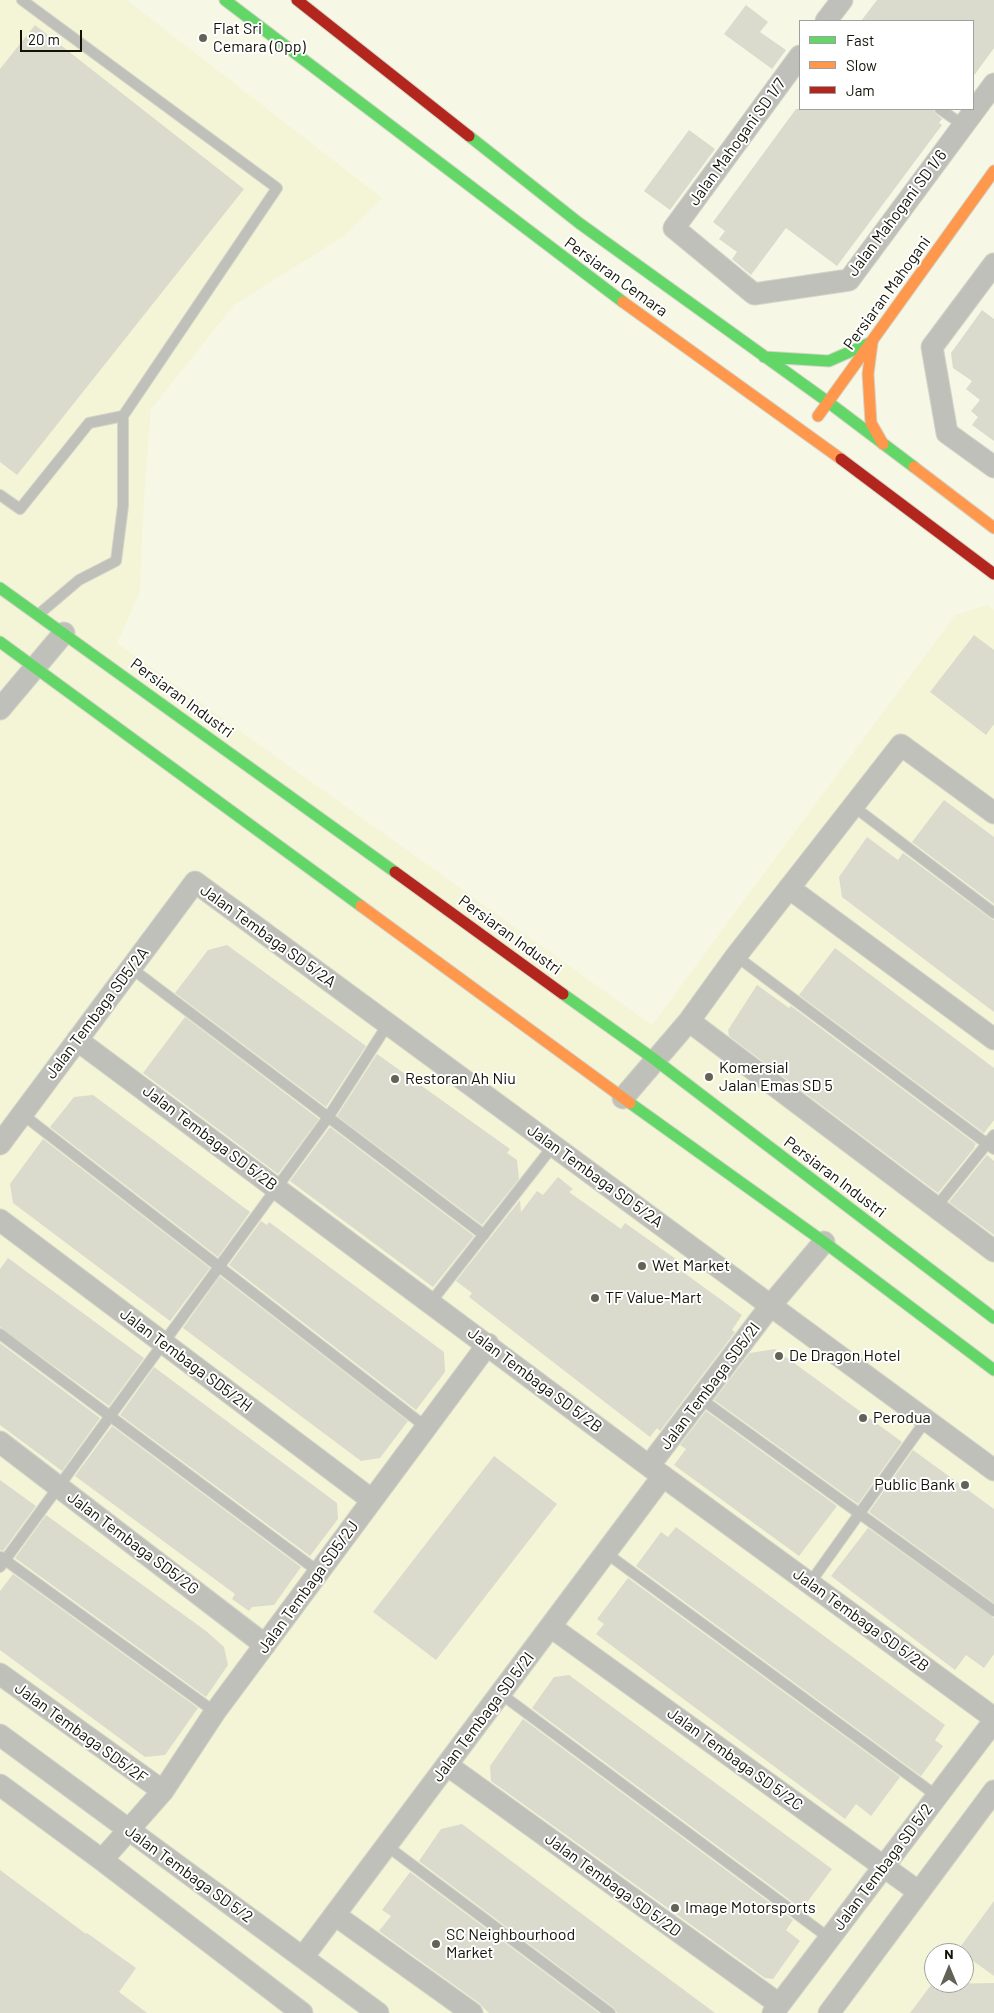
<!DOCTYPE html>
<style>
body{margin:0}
#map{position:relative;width:994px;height:2013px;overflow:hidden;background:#f6f7e5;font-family:Barlow,sans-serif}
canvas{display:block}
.legend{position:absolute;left:799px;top:20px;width:175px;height:90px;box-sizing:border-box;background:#fff;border:1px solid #a0a09c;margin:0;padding:6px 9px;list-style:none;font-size:15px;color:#121207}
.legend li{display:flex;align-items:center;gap:10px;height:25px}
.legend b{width:25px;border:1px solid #a0a09c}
.north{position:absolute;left:924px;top:1943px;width:50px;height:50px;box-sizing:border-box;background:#fff;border:1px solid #a0a09c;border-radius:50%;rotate:0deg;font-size:14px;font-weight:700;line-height:20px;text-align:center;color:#121207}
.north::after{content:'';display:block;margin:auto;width:18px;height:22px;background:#626255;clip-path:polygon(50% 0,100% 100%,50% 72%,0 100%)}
.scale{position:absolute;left:20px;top:30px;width:62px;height:22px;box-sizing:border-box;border:2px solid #121207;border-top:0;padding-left:6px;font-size:15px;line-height:18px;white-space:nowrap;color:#121207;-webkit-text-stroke:4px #fff;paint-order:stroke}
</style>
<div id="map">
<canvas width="994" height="2013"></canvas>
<ul class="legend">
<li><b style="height:6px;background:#63d668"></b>Fast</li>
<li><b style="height:6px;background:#ff974d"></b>Slow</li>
<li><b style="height:6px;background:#b3261e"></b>Jam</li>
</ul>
<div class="north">N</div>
<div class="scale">20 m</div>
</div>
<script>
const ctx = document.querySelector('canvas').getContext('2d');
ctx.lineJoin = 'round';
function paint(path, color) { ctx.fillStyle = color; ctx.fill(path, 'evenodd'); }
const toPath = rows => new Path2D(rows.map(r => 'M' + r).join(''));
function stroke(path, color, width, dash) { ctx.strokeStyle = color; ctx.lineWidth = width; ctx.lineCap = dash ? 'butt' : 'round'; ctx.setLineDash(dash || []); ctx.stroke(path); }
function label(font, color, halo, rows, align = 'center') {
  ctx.font = font + ' Barlow,sans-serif'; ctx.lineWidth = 4; ctx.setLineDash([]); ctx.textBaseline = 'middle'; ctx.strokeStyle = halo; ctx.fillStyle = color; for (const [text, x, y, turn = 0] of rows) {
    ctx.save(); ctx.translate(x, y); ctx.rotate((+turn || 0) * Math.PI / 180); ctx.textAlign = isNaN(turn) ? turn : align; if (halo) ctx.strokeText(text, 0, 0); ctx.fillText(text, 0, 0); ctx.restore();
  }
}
paint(toPath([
 [0,0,127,0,382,198,344,236,234,305,151,409,144,500,140,592,117,643,652,1025,955,615,988,605,994,610,994,2013,0,2013],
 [934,1953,964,1953,964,1983,934,1983]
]), '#f4f5d7');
paint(toPath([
 [877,0,994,0,994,48,973,77,973,21,861,21],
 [746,5,768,22,760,32,786,50,772,69,724,34],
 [35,25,244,189,17,475,0,462,0,69],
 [796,109,933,109,936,114,942,119,939,123,942,125,837,266,786,228,751,275,732,259,737,252,719,239,725,231,713,222],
 [689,130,715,149,670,210,644,191],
 [982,310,994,319,994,441,972,425,978,417,971,411,980,400,966,389,972,381,953,368,951,353],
 [974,635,994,650,994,724,986,735,930,692],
 [944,800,994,837,994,904,912,842],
 [867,837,898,860,903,853,990,918,994,920,994,1012,842,897,839,877],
 [227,945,366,1046,326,1107,175,993,208,950],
 [835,948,994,1068,994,1120,984,1133,799,995],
 [757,985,789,1008,791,1006,976,1144,974,1146,975,1147,938,1193,729,1036,728,1030],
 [185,1017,319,1119,278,1174,143,1073],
 [377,1054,510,1149,507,1153,517,1160,519,1179,482,1225,337,1116],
 [93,1095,250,1212,218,1257,50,1127,74,1097],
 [330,1127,474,1236,433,1287,290,1181],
 [43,1139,210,1268,170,1321,13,1203,10,1184],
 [987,1155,994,1161,994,1235,949,1202],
 [558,1177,573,1189,569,1192,621,1229,625,1223,680,1262,676,1267,742,1315,732,1330,735,1332,660,1431,657,1428,650,1437,469,1297,472,1293,456,1281,520,1200,521,1212,537,1191,543,1195],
 [261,1221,267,1225,269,1222,444,1352,445,1372,416,1410,229,1265],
 [8,1258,144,1358,109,1406,0,1327,0,1269],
 [220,1276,408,1421,380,1458,361,1461,183,1328],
 [0,1343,100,1418,62,1471,0,1425],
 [775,1349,902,1442,858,1504,714,1400,750,1353],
 [154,1367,337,1503,338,1519,310,1556,120,1415],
 [706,1411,837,1506,799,1556,674,1465,686,1449,680,1445],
 [112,1426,301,1567,274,1605,252,1607,249,1611,232,1599,235,1594,75,1476],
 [913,1450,994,1509,994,1603,869,1512],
 [494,1456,557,1504,436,1660,373,1612],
 [0,1480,36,1506,3,1551,0,1550],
 [46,1515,206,1631,224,1647,228,1665,206,1697,15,1558],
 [676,1527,945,1725,935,1740,943,1746,921,1776,636,1566,661,1532,668,1537],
 [868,1528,994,1618,994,1654,984,1668,966,1655,955,1670,831,1576],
 [13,1574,198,1708,165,1755,145,1757,0,1650,0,1591],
 [628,1578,900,1777,871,1816,856,1804,845,1819,596,1634,604,1624,597,1619],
 [569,1675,832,1869,802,1909,532,1708,554,1677],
 [523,1719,793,1920,786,1930,800,1941,773,1979,765,1978,491,1781,490,1766],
 [462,1824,614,1938,715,2013,617,2013,614,2008,419,1861,441,1829],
 [0,1870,86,1934,87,1933,136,1968,119,1992,147,2013,0,2013],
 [410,1872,599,2013,489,2013,479,2003,379,1931,391,1916,382,1910],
 [994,1901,994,1976,958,1950],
 [934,1981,934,1984,994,1983,994,2013,910,2013]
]), '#dadbcd');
const lane = toPath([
 [22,0,277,188,123,416,123,506,116,561,79,580,39,614],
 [940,109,963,125],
 [0,495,20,509,89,423,123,416],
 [853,806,994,913],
 [736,956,994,1149],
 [131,968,484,1235],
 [22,1114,426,1427],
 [936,1207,994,1135],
 [431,1302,553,1146],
 [0,1334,319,1572],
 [701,1399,994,1611],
 [606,1553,937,1796],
 [1,1557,215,1712],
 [0,1567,329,1116,388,1024],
 [810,1583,926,1420],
 [501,1694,829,1938],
 [387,1846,610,2013]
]);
const street = toPath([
 [826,21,842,0],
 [800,56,674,228,754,294,849,280,994,84],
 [994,264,932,347,947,433,994,467],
 [0,709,64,633],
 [789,888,994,1039],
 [689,1021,994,1251],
 [77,1040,649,1466,994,1718],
 [623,1098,689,1021,736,956,901,745,994,813],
 [0,1144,195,882,994,1470],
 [0,1220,372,1500],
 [0,1442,265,1645],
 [649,1466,771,1305,824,1242],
 [551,1627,919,1892],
 [0,1674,163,1791],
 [0,1735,378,2013],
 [447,1765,779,2004],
 [0,1785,102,1860,302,2013],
 [102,1860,163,1791,215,1712,488,1344],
 [335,1915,472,2013],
 [303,1957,663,1476],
 [773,2013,994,1721],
 [829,2013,994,1791]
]);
const fast = toPath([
 [225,0,623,302],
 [469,136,579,223,828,402,914,467],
 [764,357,829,361,872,342],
 [0,588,395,872],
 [0,642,361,906],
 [563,994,654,1059,994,1318],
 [630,1103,824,1242,994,1370]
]);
const slow = toPath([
 [623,302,841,459],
 [872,343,868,374,871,423,883,444],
 [818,416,994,171],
 [914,467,994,528],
 [361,906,630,1103]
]);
const jam = toPath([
 [297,0,469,136],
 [841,459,994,574],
 [395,872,563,994]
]);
stroke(lane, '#d4d5c8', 12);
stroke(street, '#d4d5c8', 23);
stroke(fast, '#d4d5c8', 13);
stroke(slow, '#d4d5c8', 13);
stroke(jam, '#d4d5c8', 13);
stroke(lane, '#bfc0b9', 10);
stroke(street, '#bfc0b9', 21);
stroke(fast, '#63d668', 11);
stroke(slow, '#ff974d', 11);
stroke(jam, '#b3261e', 11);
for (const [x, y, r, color] of [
 [203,38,5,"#626255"],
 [709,1077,5,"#626255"],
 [395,1079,5,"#626255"],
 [642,1266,5,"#626255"],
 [595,1298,5,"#626255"],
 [779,1356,5,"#626255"],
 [863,1418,5,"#626255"],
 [965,1485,5,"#626255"],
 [675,1908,5,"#626255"],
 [436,1944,5,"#626255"]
]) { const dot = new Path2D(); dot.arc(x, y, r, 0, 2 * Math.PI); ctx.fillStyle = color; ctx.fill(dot); stroke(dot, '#fff', 2); }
label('16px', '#121207', '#fff', [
 ["Flat Sri",213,29],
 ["Cemara (Opp)",213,47],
 ["Komersial",719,1068],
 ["Jalan Emas SD 5",719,1086],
 ["Restoran Ah Niu",405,1079],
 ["Wet Market",652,1266],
 ["TF Value-Mart",605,1298],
 ["De Dragon Hotel",789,1356],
 ["Perodua",873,1418],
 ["Public Bank",955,1485,"right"],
 ["Image Motorsports",685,1908],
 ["SC Neighbourhood",446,1935],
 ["Market",446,1953]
], 'left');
label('16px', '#121207', '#fff', [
 ["Jalan Mahogani SD 1/7",737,142,-54],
 ["Jalan Mahogani SD 1/6",897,213,-53],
 ["Persiaran Cemara",616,277,36],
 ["Persiaran Mahogani",887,293,-54],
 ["Persiaran Industri",182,698,36],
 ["Persiaran Industri",510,935,36],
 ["Jalan Tembaga SD 5/2A",268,936,36],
 ["Jalan Tembaga SD5/2A",97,1013,-53],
 ["Jalan Tembaga SD 5/2B",210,1138,37],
 ["Jalan Tembaga SD 5/2A",595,1176,36],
 ["Persiaran Industri",835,1177,37],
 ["Jalan Tembaga SD5/2H",186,1360,37],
 ["Jalan Tembaga SD 5/2B",535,1380,37],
 ["Jalan Tembaga SD5/2I",710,1386,-53],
 ["Jalan Tembaga SD5/2G",133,1543,37],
 ["Jalan Tembaga SD5/2J",308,1587,-54],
 ["Jalan Tembaga SD 5/2B",861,1620,36],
 ["Jalan Tembaga SD 5/2I",483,1717,-53],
 ["Jalan Tembaga SD5/2F",81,1733,36],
 ["Jalan Tembaga SD 5/2C",735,1759,36],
 ["Jalan Tembaga SD 5/2",883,1867,-53],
 ["Jalan Tembaga SD 5/2",189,1874,36],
 ["Jalan Tembaga SD 5/2D",613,1885,36]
]);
</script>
